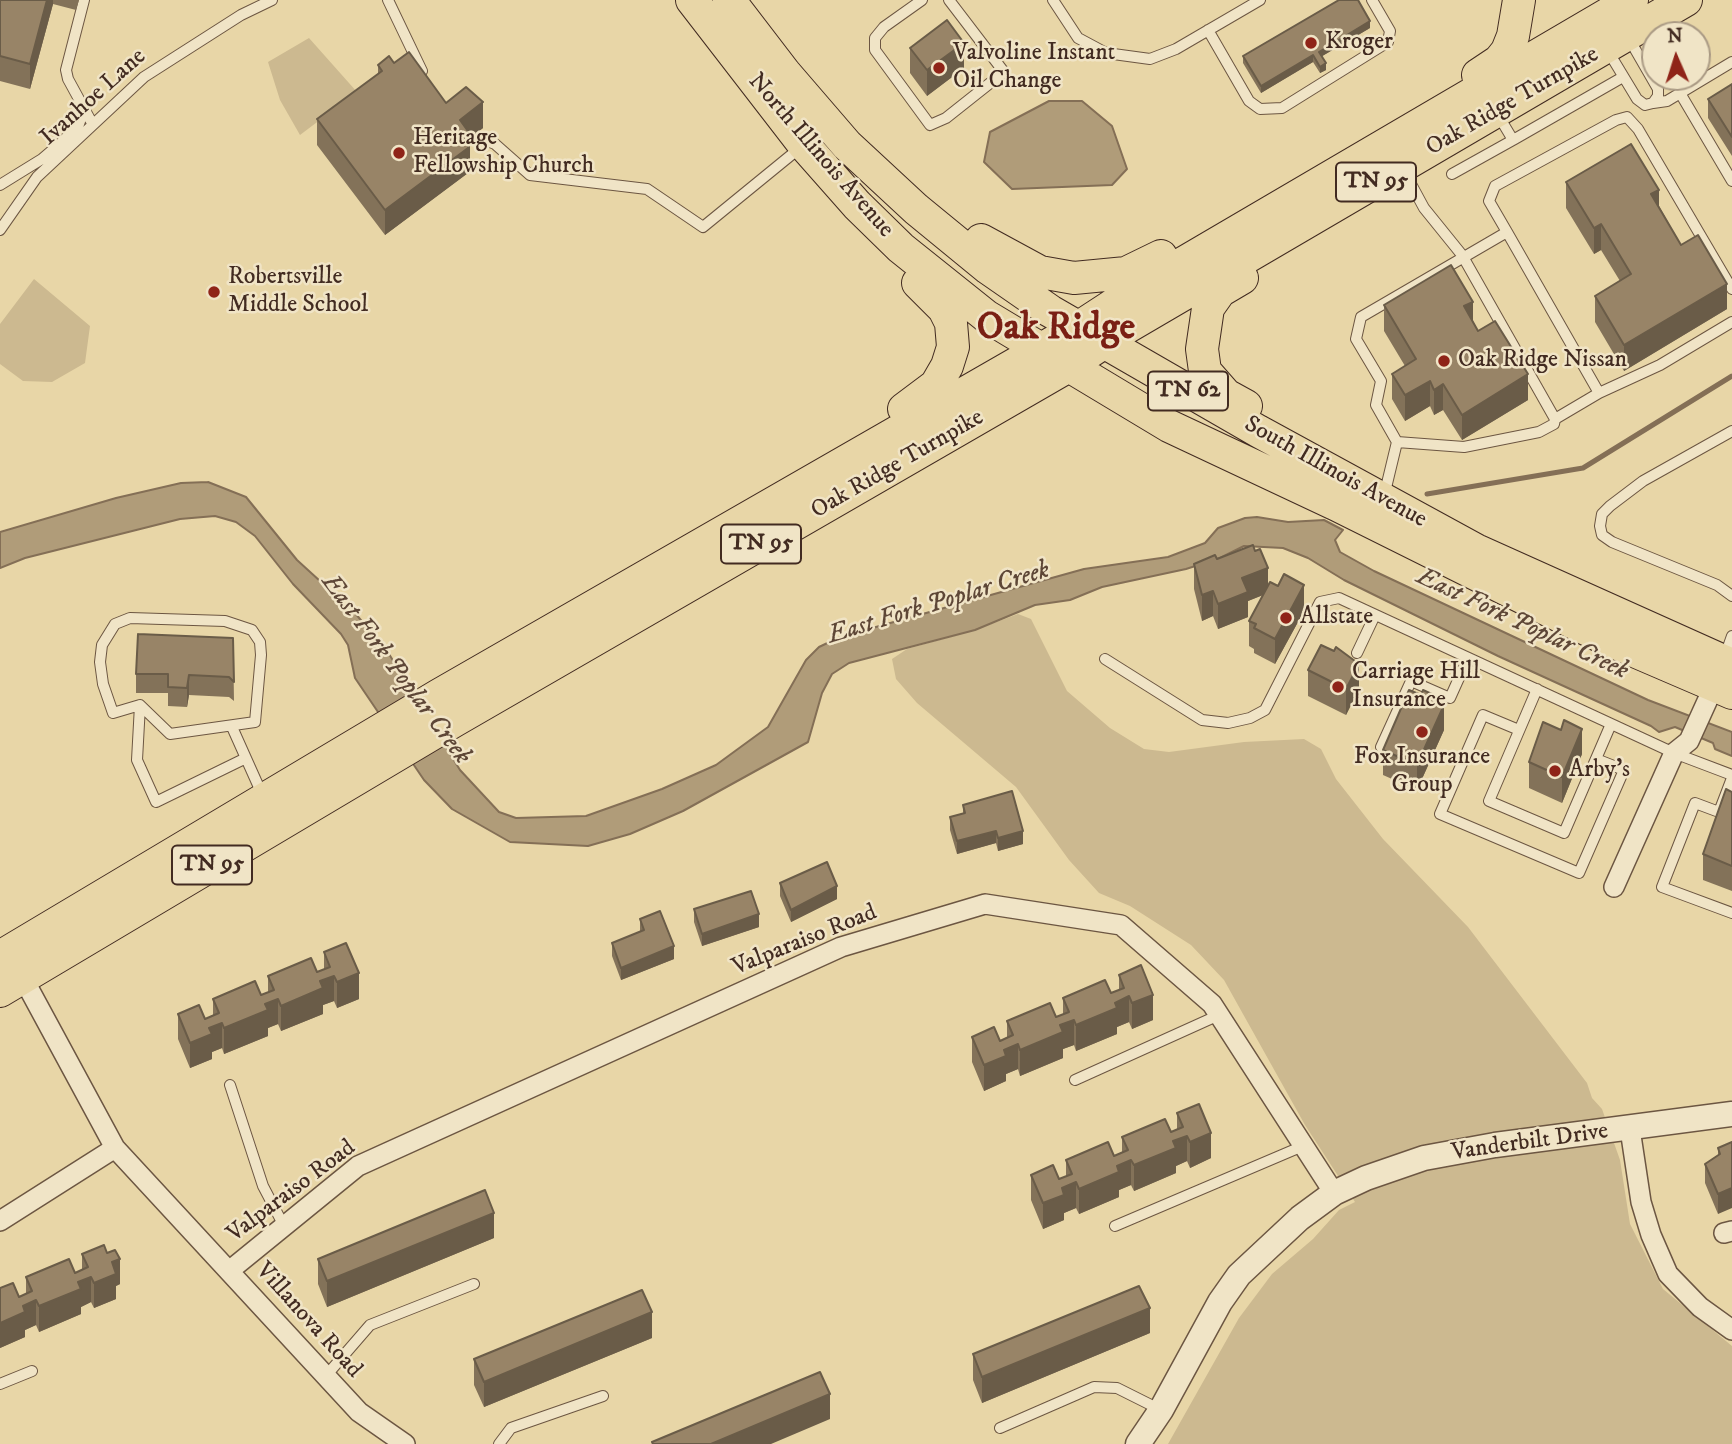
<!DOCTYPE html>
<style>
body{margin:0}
#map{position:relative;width:1732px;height:1444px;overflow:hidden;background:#e8d6a7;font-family:"IM FELL DW Pica",serif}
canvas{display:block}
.north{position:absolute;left:1641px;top:21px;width:70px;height:70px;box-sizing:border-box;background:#f0e4c6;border:2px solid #aa9a84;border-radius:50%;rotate:357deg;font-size:19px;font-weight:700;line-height:28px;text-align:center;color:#422b21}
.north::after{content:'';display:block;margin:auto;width:24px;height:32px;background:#8f2418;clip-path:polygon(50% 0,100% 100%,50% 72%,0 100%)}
</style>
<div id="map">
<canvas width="1732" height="1444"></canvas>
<div class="north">N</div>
</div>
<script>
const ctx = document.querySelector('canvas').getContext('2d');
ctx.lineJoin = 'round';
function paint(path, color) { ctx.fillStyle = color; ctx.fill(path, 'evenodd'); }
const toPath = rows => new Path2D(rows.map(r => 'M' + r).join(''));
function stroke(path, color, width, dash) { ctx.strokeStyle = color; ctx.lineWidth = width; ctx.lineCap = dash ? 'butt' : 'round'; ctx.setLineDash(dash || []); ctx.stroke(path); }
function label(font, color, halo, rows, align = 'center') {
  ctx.font = font + ' "IM FELL DW Pica",serif'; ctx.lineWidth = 5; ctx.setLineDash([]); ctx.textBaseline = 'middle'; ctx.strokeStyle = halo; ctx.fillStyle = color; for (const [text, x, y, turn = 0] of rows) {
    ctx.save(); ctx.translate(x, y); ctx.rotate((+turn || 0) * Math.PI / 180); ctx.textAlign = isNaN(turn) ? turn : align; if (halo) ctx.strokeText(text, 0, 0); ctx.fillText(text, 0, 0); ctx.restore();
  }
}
paint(toPath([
 [309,38,357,92,300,135,280,100,268,62],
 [34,279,90,326,85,363,52,382,23,381,0,364,0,324],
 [1018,614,1031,619,1067,691,1110,728,1144,749,1169,752,1244,742,1304,739,1321,749,1336,779,1383,839,1468,927,1587,1083,1592,1098,1602,1109,1620,1160,1630,1224,1663,1289,1732,1346,1732,1444,1168,1444,1239,1318,1272,1274,1313,1239,1339,1210,1355,1202,1305,1125,1224,980,1191,945,1130,906,1099,893,1069,860,1016,787,917,703,896,679,892,659,907,649,975,630]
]), '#ccb990');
const water = toPath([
 [1049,101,1082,101,1112,126,1127,169,1112,185,1012,189,984,162,990,132,1049,101],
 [208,482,246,497,297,560,355,613,389,654,460,770,499,812,516,818,586,816,662,789,716,765,768,727,806,660,819,647,840,637,1084,569,1168,557,1205,543,1218,528,1245,518,1257,517,1288,522,1324,520,1343,530,1335,540,1340,552,1374,571,1648,700,1732,732,1732,756,1715,749,1713,743,1675,727,1659,732,1651,726,1498,656,1344,580,1308,558,1283,548,1244,546,1220,558,1186,569,1102,587,1070,600,1035,605,975,630,849,663,832,674,822,693,808,742,683,811,630,834,588,846,510,842,452,809,424,780,355,678,348,645,341,634,293,584,255,536,236,522,215,516,180,519,25,558,0,568,0,532,116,498,181,483,208,482]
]);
paint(water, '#b09c79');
stroke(water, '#846f56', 2);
stroke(toPath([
 [1427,494,1583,468,1732,376]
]), '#846f56', 5);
const service = toPath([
 [84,0,66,70,68,79,92,123],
 [388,0,422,71],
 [922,0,884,27,875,38,875,50,930,125,946,118,1004,72,949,0],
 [1053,0,1078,38,1106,53,1150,59,1176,49,1260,0],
 [1208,30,1249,101,1260,109,1282,108,1388,42,1390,31,1372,0],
 [1608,51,1637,99,1645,105,1653,103,1658,96,1658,89,1628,37],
 [1680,93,1732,181],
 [1653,103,1667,101,1732,62],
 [1498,115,1513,140,1623,77],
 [473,135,495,144,530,175,647,189,703,227,801,147],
 [1452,174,1513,140],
 [0,185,42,159,63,141,79,124,84,110],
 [0,230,37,177,144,77,241,15,272,0],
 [1507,232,1599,393],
 [1555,419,1599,393,1660,365,1732,322],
 [1732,431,1643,481,1610,506,1602,514,1600,526,1602,535,1612,542,1717,585,1732,596],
 [1397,442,1464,447,1539,432,1554,424,1555,419,1462,255,1424,208,1404,171],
 [1384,496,1397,442,1376,405,1381,381,1356,339,1361,317,1507,232,1489,201,1495,186,1616,120,1627,117,1638,129,1732,289],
 [130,618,225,621,252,630,260,642,261,655,255,722,170,734,140,705,113,713,103,684,100,662,102,645,115,624,130,618],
 [1357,653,1375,615],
 [1725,656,1732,636],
 [1105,659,1202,720,1228,723,1250,718,1265,710,1320,602,1339,598,1674,753,1732,775],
 [1537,689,1489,801,1564,833,1611,724],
 [140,705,137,760,156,802,244,759],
 [232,727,262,794],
 [1519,730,1483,715,1440,814,1579,873,1624,770,1596,759],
 [1381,747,1411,681,1450,698,1468,658],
 [1732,778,1719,812,1695,803,1662,887,1732,913],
 [1075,1080,1219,1015],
 [230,1085,263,1186,284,1226],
 [1115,1226,1303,1146],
 [325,1377,370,1325,474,1284],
 [0,1384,32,1371],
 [1000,1428,1094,1387,1117,1388,1161,1410],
 [499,1444,511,1428,603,1396]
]);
const minor = toPath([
 [1614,887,1674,753,1689,741,1714,686],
 [23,978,115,1148,359,1412,405,1444],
 [1630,1129,1641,1202,1651,1235,1668,1274,1700,1307,1732,1330],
 [0,1221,115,1148],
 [1724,1233,1732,1231],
 [229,1271,358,1166,841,947,985,904,1121,925,1212,1004,1334,1193]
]);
const tertiary = toPath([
 [1138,1444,1161,1410,1220,1302,1239,1275,1300,1218,1334,1193,1366,1178,1424,1158,1495,1145,1732,1114]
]);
const trunk = toPath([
 [692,0,804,145,857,205,901,248,986,316,1169,426,1335,504,1604,638,1732,693],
 [729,0,785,73,847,145,916,209,988,268,1050,311,1258,431,1476,550,1732,665],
 [1478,75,1499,61,1507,51,1513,36,1519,0],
 [981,240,1040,272,1074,278,1126,273,1161,256],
 [1242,278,1220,291,1208,308,1202,349,1205,371,1226,395,1246,406],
 [904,409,936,385,947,366,953,347,951,323,944,309,918,283],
 [0,957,439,695,1078,328,1127,296,1632,0],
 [0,991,454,721,1067,367,1124,329,1686,0]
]);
stroke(service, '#6c5642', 12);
stroke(minor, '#6c5642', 22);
stroke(tertiary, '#6c5642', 27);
stroke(trunk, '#422b21', 34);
stroke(service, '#f0e4c6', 10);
stroke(minor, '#f0e4c6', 19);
stroke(tertiary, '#f0e4c6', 24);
stroke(trunk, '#e8d6a7', 32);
paint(toPath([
 [0,0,79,0,76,10,53,4,30,89,0,81],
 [1370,28,1322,56,1326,70,1320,73,1313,62,1261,93,1243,63,1243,56],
 [910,48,964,68,927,96,910,73],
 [394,63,446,103,483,128,470,138,470,159,468,173,385,235,317,145,317,119,378,74,378,65],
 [1732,84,1732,156,1708,118,1708,99],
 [1566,182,1659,206,1681,245,1727,309,1624,371,1595,322,1595,296,1620,281,1601,250,1594,254,1566,208],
 [1384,305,1473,321,1478,331,1528,400,1462,440,1443,410,1434,415,1430,406,1405,421,1392,399,1392,374,1405,366,1384,331],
 [1217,559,1268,586,1304,611,1275,664,1254,653,1254,649,1249,646,1249,621,1263,595,1248,601,1248,617,1218,629,1213,616,1202,621,1194,589,1194,564],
 [233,638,234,701,229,697,189,695,187,707,168,706,168,693,136,693,136,674],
 [1308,670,1359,689,1346,715,1308,696],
 [1421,695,1434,700,1444,730,1417,790,1383,775,1383,750],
 [1582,754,1562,803,1529,788,1529,762],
 [1732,792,1732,891,1703,880,1703,854],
 [963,805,1023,844,998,851,996,843,957,854,950,830,950,817,963,813],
 [780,883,837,899,791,922,780,896],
 [694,909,759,927,702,946,694,922],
 [640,919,674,959,621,980,612,956,612,943,640,932],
 [324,952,359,999,337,1008,334,1001,323,1005,323,1014,281,1031,278,1024,268,1028,268,1036,224,1054,222,1048,212,1052,212,1059,190,1068,178,1039,178,1014,205,1019,213,1015,213,999,261,995,268,992,268,976,317,972,324,969],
 [1119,975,1153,1020,1132,1029,1129,1022,1117,1027,1117,1034,1076,1051,1074,1045,1063,1049,1063,1058,1020,1076,1018,1069,1006,1074,1006,1081,984,1091,972,1062,972,1037,1000,1041,1007,1037,1007,1021,1056,1017,1063,1014,1063,998,1111,993,1119,990],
 [1177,1113,1211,1158,1190,1168,1187,1161,1176,1166,1176,1173,1134,1191,1131,1185,1119,1190,1119,1197,1079,1214,1076,1208,1064,1213,1064,1220,1043,1229,1031,1200,1031,1175,1059,1179,1066,1176,1066,1160,1114,1156,1122,1152,1122,1137,1171,1132,1177,1129],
 [1732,1142,1718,1214,1705,1183,1705,1164,1718,1155,1718,1148],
 [494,1238,327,1307,318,1284,318,1259],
 [82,1254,120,1284,116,1286,116,1299,94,1308,91,1302,81,1307,81,1314,39,1332,36,1325,25,1330,25,1337,0,1348,0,1288,19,1297,26,1294,26,1277,75,1273,82,1270],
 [1150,1333,982,1403,973,1380,973,1354],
 [652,1338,484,1407,474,1385,474,1359]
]), '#837259');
paint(toPath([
 [47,0,53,0,53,4,30,89,30,64],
 [1370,21,1370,28,1319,58,1319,52],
 [964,43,964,68,927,96,927,70],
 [1313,55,1313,62,1261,93,1261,86],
 [1326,63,1326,70,1320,73,1320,67],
 [483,102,483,128,470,138,470,159,468,173,385,235,385,210,460,120],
 [1659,190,1659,216,1651,194],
 [1601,224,1601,250,1594,254,1594,228],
 [1727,284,1727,309,1624,371,1624,345],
 [1473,302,1473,327,1464,306],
 [1528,374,1528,400,1462,440,1462,415],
 [1430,381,1430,406,1405,421,1405,395],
 [1443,384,1443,410,1434,415,1434,390],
 [1268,568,1268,593,1248,601,1248,617,1218,629,1218,604,1242,578],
 [1304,585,1304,611,1275,664,1275,639],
 [1213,591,1213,616,1202,621,1202,595],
 [1359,664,1359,689,1346,715,1346,689],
 [189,675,189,695,187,707,187,688],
 [1444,705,1444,730,1417,790,1417,765],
 [1582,729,1582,754,1562,803,1562,777],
 [996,831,996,843,957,854,957,841],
 [1023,831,1023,844,998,851,998,838],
 [837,886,837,899,791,922,791,910],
 [759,914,759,927,702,946,702,934],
 [674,946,674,959,621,980,621,968],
 [359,973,359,999,337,1008,337,982],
 [334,976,334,1001,323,1005,323,1014,281,1031,281,1006,320,981],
 [1153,995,1153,1020,1132,1029,1132,1003],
 [1129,996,1129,1022,1117,1027,1117,1034,1076,1051,1076,1025,1115,1003],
 [278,999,278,1024,268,1028,268,1036,224,1054,224,1028,265,1004],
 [1074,1020,1074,1045,1063,1049,1063,1058,1020,1076,1020,1050,1060,1025],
 [222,1023,222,1048,212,1052,212,1059,190,1068,190,1043,209,1028],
 [1018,1044,1018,1069,1006,1074,1006,1081,984,1091,984,1065,1004,1050],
 [1211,1133,1211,1158,1190,1168,1190,1142],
 [1187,1136,1187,1161,1176,1166,1176,1173,1134,1191,1134,1165,1173,1141],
 [1131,1160,1131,1185,1119,1190,1119,1197,1079,1214,1079,1189,1117,1166],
 [1076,1182,1076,1208,1064,1213,1064,1220,1043,1229,1043,1203,1062,1188],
 [1732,1188,1732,1208,1718,1214,1718,1194],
 [494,1213,494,1238,327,1307,327,1281],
 [120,1259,120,1284,116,1286,116,1299,94,1308,94,1283,112,1262],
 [91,1277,91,1302,81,1307,81,1314,39,1332,39,1306,78,1282],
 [36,1300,36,1325,25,1330,25,1337,0,1348,0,1323,23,1306],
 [1150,1308,1150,1333,982,1403,982,1377],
 [652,1312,652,1338,484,1407,484,1382],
 [830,1394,830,1419,771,1444,711,1444]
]), '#6a5c48');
const building = toPath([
 [0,0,47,0,30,64,0,56,0,0],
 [1339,0,1358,0,1370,21,1319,52,1326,63,1320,67,1313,55,1261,86,1243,56,1339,0],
 [947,20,964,43,927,70,910,48,947,20],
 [409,52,446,103,466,87,483,102,460,120,470,134,468,148,385,210,317,119,382,71,378,65,389,56,394,63,409,52],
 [1732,84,1732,137,1708,99,1732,84],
 [1631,144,1659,190,1651,194,1681,245,1698,235,1727,284,1624,345,1595,296,1631,274,1601,224,1594,228,1566,182,1631,144],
 [1451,265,1473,302,1464,306,1478,331,1495,321,1528,374,1462,415,1443,384,1434,390,1430,381,1405,395,1392,374,1416,359,1384,305,1451,265],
 [1253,545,1255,551,1260,549,1268,568,1242,578,1248,592,1218,604,1213,591,1202,595,1194,564,1215,555,1217,559,1253,545],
 [1284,574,1304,585,1275,639,1254,628,1256,624,1249,621,1270,582,1278,586,1284,574],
 [138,634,233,638,234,682,229,677,189,675,187,688,168,687,168,674,136,674,138,634],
 [1321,645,1334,651,1336,647,1359,664,1346,689,1308,670,1321,645],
 [1409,690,1421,695,1423,690,1434,695,1432,699,1444,705,1417,765,1383,750,1409,690],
 [1564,720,1582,729,1562,777,1529,762,1543,722,1561,730,1564,720],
 [1726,789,1732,792,1732,866,1703,854,1726,789],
 [1012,791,1023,831,998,838,996,831,957,841,950,817,965,813,963,805,1012,791],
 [827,862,837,886,791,910,780,883,827,862],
 [751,891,759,914,702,934,694,909,751,891],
 [660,911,674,946,621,968,612,943,644,930,640,919,660,911],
 [346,943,359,973,337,982,334,976,320,981,323,988,281,1006,278,999,265,1004,268,1010,224,1028,222,1023,209,1028,212,1034,190,1043,178,1014,199,1005,205,1019,219,1013,213,999,255,981,261,995,274,990,268,976,311,958,317,972,330,967,324,952,346,943],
 [1141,965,1153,995,1132,1003,1129,996,1115,1003,1117,1008,1076,1025,1074,1020,1060,1025,1063,1032,1020,1050,1018,1044,1004,1050,1006,1056,984,1065,972,1037,994,1027,1000,1041,1013,1035,1007,1021,1050,1003,1056,1017,1069,1012,1063,998,1105,980,1111,993,1124,988,1119,975,1141,965],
 [1199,1104,1211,1133,1190,1142,1187,1136,1173,1141,1176,1148,1134,1165,1131,1160,1117,1166,1119,1172,1079,1189,1076,1182,1062,1188,1064,1195,1043,1203,1031,1175,1053,1165,1059,1179,1072,1174,1066,1160,1108,1142,1114,1156,1128,1150,1122,1137,1165,1119,1171,1132,1183,1127,1177,1113,1199,1104],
 [1732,1142,1732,1188,1718,1194,1705,1164,1720,1154,1718,1148,1732,1142],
 [485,1190,494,1213,327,1281,318,1259,485,1190],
 [104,1245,107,1253,115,1250,120,1259,112,1262,116,1274,94,1283,91,1277,78,1282,81,1289,39,1306,36,1300,23,1306,25,1312,0,1323,0,1288,13,1283,19,1297,32,1291,26,1277,69,1259,75,1273,88,1267,82,1254,104,1245],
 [1139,1286,1150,1308,982,1377,973,1354,1139,1286],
 [642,1290,652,1312,484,1382,474,1359,642,1290],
 [820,1372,830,1394,711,1444,653,1444,652,1442,820,1372]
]);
paint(building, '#988467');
stroke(building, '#6a5c48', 2);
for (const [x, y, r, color] of [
 [1311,43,7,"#8f2418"],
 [939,68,7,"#8f2418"],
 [399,153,7,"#8f2418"],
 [214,292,7,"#8f2418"],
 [1444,361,7,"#8f2418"],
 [1286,618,7,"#8f2418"],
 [1338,687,7,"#8f2418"],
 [1422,732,7,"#8f2418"],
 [1555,771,7,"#8f2418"]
]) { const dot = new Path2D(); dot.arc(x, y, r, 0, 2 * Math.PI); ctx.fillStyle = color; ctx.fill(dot); stroke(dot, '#f0e4c6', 2.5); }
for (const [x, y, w] of [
 [1376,182,80],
 [1188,391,80],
 [761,544,80],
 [212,865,80]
]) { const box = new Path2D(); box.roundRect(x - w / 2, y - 19.5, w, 39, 5); ctx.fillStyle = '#f0e4c6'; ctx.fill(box); stroke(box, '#422b21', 2); }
label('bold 23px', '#422b21', null, [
 ["TN 95",1376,182],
 ["TN 62",1188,391],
 ["TN 95",761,544],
 ["TN 95",212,865]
]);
label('24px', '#422b21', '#f0e4c6', [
 ["Kroger",1325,43],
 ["Valvoline Instant",953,54],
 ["Oil Change",953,82],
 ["Heritage",413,139],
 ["Fellowship Church",413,167],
 ["Robertsville",228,278],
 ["Middle School",228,306],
 ["Oak Ridge Nissan",1458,361],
 ["Allstate",1300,618],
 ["Carriage Hill",1352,673],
 ["Insurance",1352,701],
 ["Fox Insurance",1422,758,"center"],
 ["Group",1422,786,"center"],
 ["Arby's",1569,771]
], 'left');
label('24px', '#422b21', '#f0e4c6', [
 ["Ivanhoe Lane",94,98,-42],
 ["Oak Ridge Turnpike",1513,102,-30],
 ["North Illinois Avenue",820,156,49],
 ["Oak Ridge Turnpike",898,465,-30],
 ["South Illinois Avenue",1335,473,29],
 ["Valparaiso Road",805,941,-22],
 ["Vanderbilt Drive",1530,1143,-8],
 ["Valparaiso Road",292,1192,-37],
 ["Villanova Road",308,1321,48]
]);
label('italic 26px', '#5e4737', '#f0e4c6', [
 ["East Fork Poplar Creek",939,604,-17],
 ["East Fork Poplar Creek",1522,625,25],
 ["East Fork Poplar Creek",395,670,53]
]);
label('bold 38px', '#7a1f14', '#f0e4c6', [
 ["Oak Ridge",1056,330]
]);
</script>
